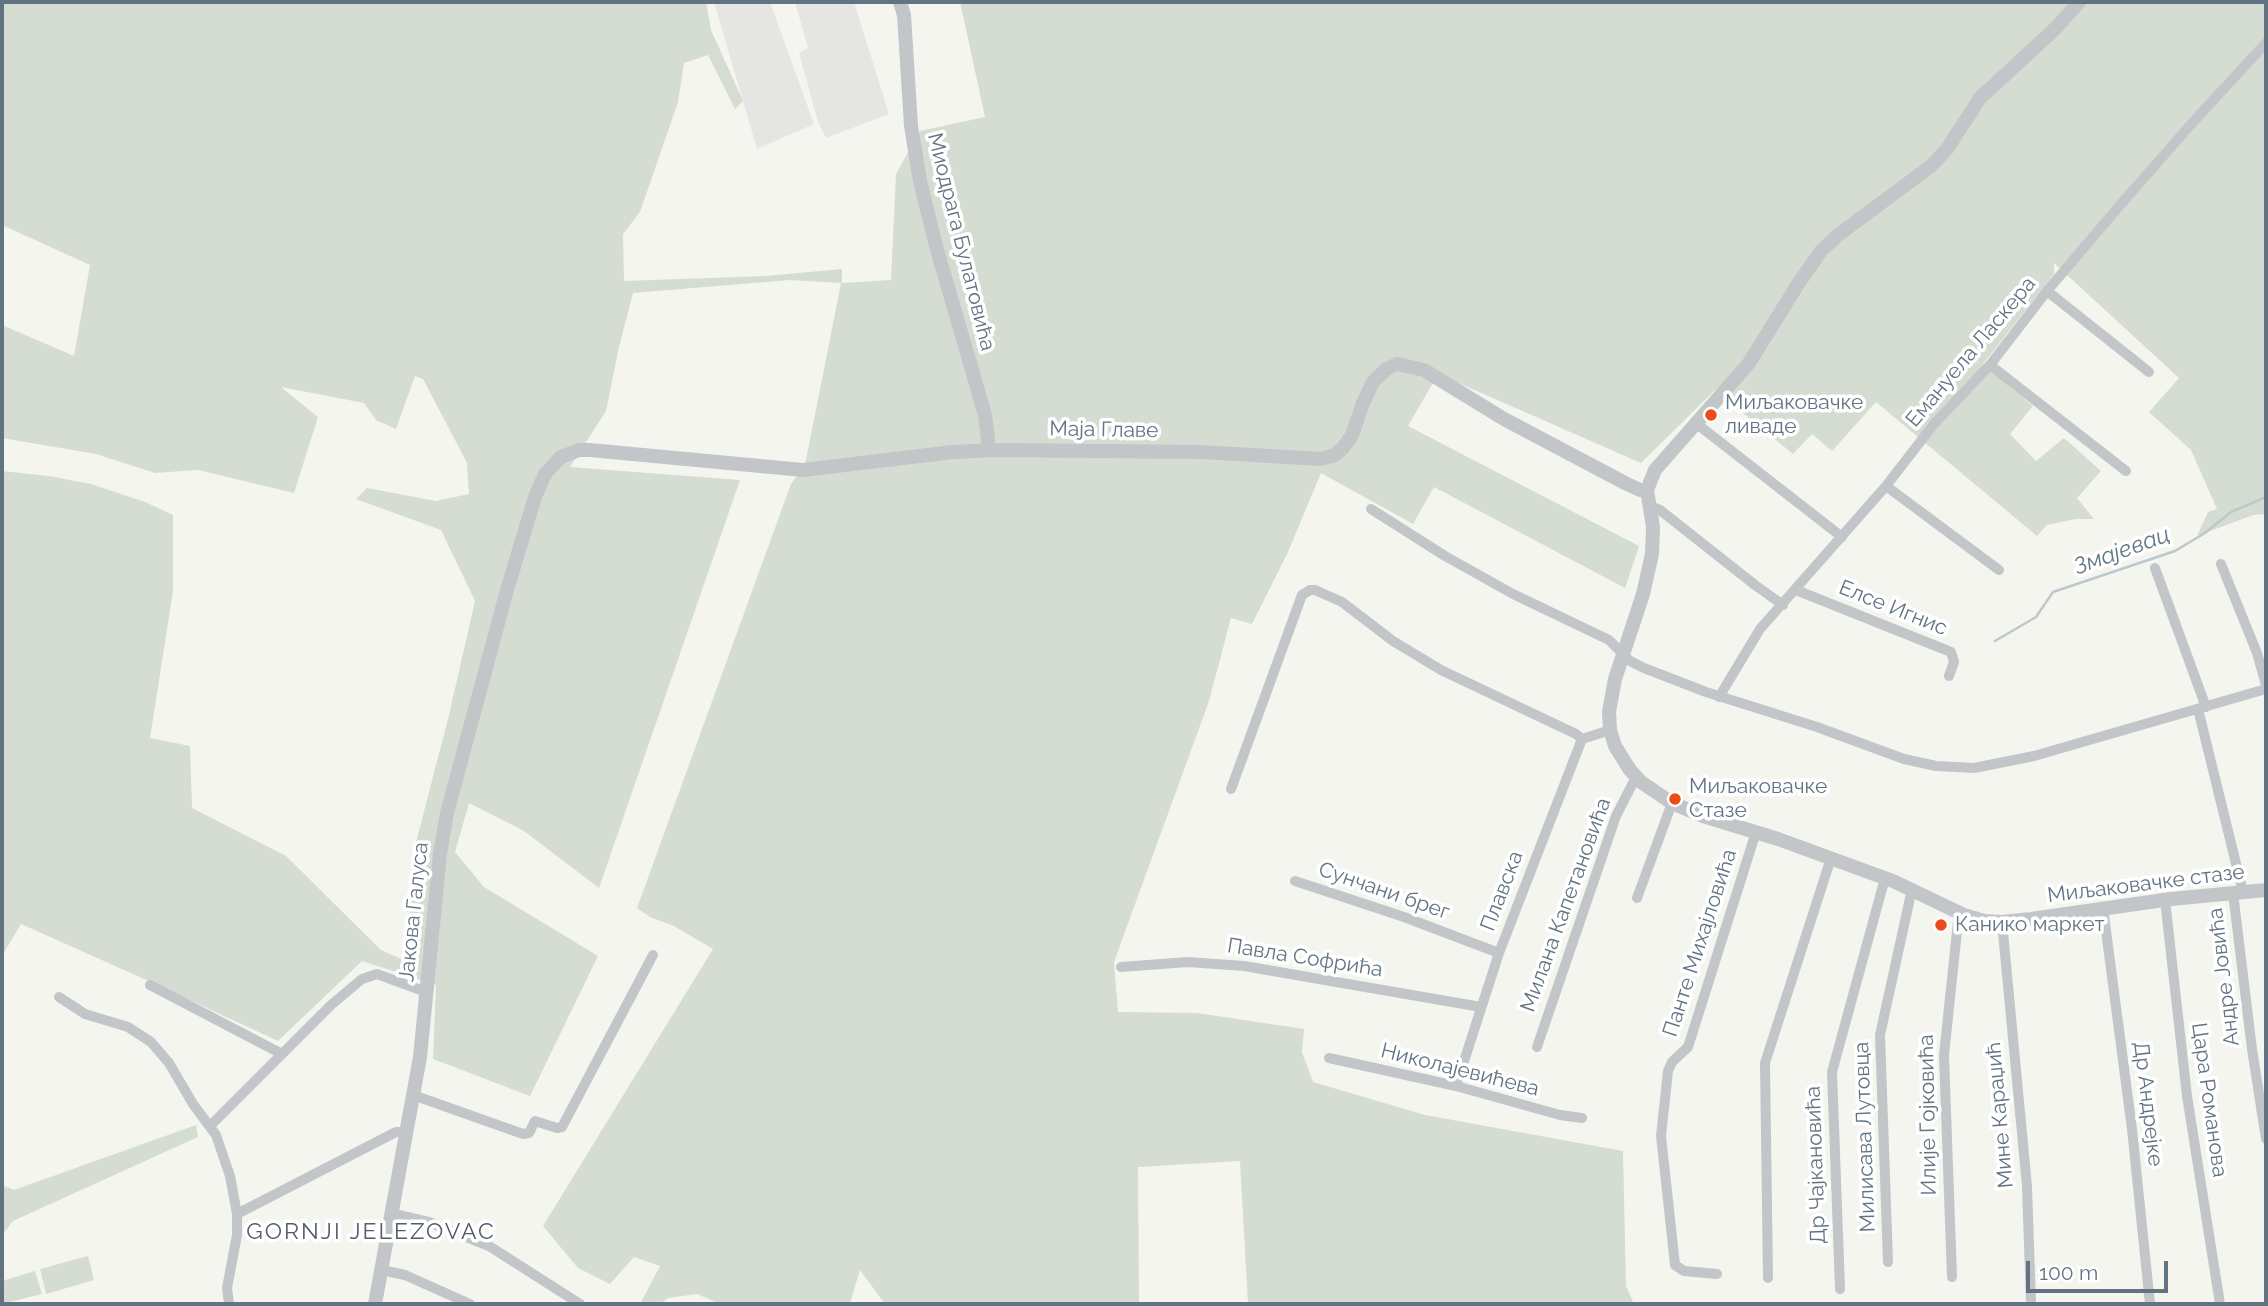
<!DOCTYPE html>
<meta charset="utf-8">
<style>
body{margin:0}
#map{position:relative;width:2268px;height:1306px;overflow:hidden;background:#f5f5f0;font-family:Raleway,sans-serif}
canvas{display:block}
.frame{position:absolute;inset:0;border:4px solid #627483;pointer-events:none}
.scale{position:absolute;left:2026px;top:1261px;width:142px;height:32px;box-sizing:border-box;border:4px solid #627483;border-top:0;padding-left:9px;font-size:21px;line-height:24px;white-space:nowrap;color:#627483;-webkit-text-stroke:5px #fff;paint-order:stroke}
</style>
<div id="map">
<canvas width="2268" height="1306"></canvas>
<div class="frame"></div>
<div class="scale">100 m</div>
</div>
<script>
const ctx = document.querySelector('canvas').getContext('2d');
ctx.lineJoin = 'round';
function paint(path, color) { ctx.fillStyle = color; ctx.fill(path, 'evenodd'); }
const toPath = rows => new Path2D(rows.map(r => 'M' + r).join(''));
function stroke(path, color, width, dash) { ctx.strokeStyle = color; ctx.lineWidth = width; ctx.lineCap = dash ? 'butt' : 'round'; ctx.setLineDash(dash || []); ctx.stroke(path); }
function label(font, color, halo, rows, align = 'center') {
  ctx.font = font + ' Raleway,sans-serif'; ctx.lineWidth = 7; ctx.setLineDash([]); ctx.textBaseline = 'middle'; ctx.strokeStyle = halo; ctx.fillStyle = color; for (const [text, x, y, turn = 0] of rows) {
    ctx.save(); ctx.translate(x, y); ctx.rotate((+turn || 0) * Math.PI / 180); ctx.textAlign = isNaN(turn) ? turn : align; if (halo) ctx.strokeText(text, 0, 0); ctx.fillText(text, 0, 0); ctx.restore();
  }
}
paint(toPath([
 [714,2,770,2,814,124,757,149],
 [795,2,854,2,889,114,826,138,818,122,799,53,808,48]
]), '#e5e6e4');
paint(toPath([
 [2,2,706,2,711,30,743,101,735,109,708,55,684,63,678,102,640,212,623,234,624,281,766,276,842,269,842,283,891,280,896,174,920,131,985,117,960,2,2266,2,2266,514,2253,515,2197,536,2208,512,2217,509,2191,450,2149,412,2179,378,2054,263,2054,274,1983,364,2033,406,2010,434,2036,461,2064,438,2101,471,2077,498,2094,519,2076,519,2047,525,2037,536,1876,402,1832,451,1812,434,1793,454,1715,390,1641,463,1438,374,1408,426,1639,546,1625,588,1434,487,1413,524,1321,473,1288,552,1252,624,1231,618,1209,701,1114,962,1118,1012,1197,1013,1304,1029,1302,1052,1313,1082,1425,1115,1623,1151,1626,1286,1634,1304,1248,1304,1240,1161,1138,1167,1139,1304,885,1304,860,1270,850,1303,720,1304,697,1294,668,1298,660,1304,640,1304,660,1266,634,1257,610,1284,578,1268,543,1226,713,949,674,926,650,917,637,908,791,484,805,465,841,283,790,280,633,293,619,347,606,411,570,467,740,480,599,888,524,831,469,803,455,852,484,887,598,956,530,1096,433,1059,436,985,362,961,278,1041,151,982,21,924,2,956,2,471,49,476,91,484,145,502,173,515,173,591,150,738,190,746,192,808,286,856,381,950,406,961,418,953,410,914,415,846,448,719,475,601,441,530,356,499,367,488,436,501,469,494,467,463,423,379,415,376,396,429,376,420,364,403,281,387,318,417,294,493,198,470,155,473,96,454,2,438,2,325,74,356,90,265,2,225],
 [196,1125,198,1137,13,1221,2,1235,2,1185,14,1190],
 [88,1256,94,1280,46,1294,40,1269],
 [35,1271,42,1294,2,1304,2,1281]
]), '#d5dcd1');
stroke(toPath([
 [1995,641,2036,617,2053,592,2175,551,2205,533,2231,512,2266,497]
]), '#bdc8cd', 2.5);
stroke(toPath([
 [2047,291,2149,372],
 [1990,365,2126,471],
 [1697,424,1842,537],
 [1886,486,1999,570],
 [1650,506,1660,510,1755,585,1783,605],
 [1371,509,1445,556,1513,594,1609,640,1630,661,1644,668,1706,692,1817,727,1904,759,1936,766,1974,768,2034,756,2266,689],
 [2221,564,2257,653,2266,685],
 [2155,568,2206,707],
 [1796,590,1951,652,1954,662,1949,676],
 [1719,697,1760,629,1886,486,1934,424,1990,365,2047,291,2121,204,2194,121,2266,43],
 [2198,709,2243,892],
 [1582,739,1610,730],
 [1231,789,1302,595,1310,590,1315,590,1342,602,1393,641,1441,670,1576,734,1582,739],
 [1295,881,1404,917,1499,953],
 [2233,893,2252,1049,2266,1139],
 [1637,898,1672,803],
 [2165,900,2187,1096,2220,1304],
 [2103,908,2132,1129,2150,1304],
 [2002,922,2027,1186,2031,1304],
 [1121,967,1188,962,1244,966,1481,1007],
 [150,985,282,1054],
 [59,997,85,1014,128,1027,151,1042,169,1063,193,1104,216,1135,230,1176,237,1214,237,1235,227,1288,229,1304],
 [1537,1047,1616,816,1636,777],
 [1329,1058,1456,1086,1560,1115,1582,1118],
 [1456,1086,1499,953,1582,739],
 [413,1095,523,1134,529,1133,535,1121,557,1128,562,1127,653,955],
 [210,1126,331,1005,362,979,377,974,426,992],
 [392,1213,429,1222,489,1246,580,1304],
 [237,1214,396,1132,407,1132],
 [1888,1262,1880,1035,1912,889],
 [382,1270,405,1275,470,1304],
 [1717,1274,1684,1271,1675,1265,1661,1136,1668,1071,1672,1062,1688,1047,1756,832],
 [1952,1277,1944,1055,1959,912],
 [1768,1278,1765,1063,1831,858],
 [1840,1289,1832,1072,1885,878]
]), '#c2c6c9', 10);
stroke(toPath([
 [900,2,904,15,911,126,920,181,936,246,985,415,988,440,987,450],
 [2079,2,2057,27,1980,98,1947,149,1931,166,1838,235,1821,251,1798,284,1749,363,1655,470,1647,490,1653,527,1652,554,1643,594,1615,679,1609,712,1610,730,1615,746,1630,770,1641,782,1672,803,1703,816,1778,839,1893,881,1964,915,1984,921,2002,922,2031,919,2171,899,2266,890],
 [375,1304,420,1057,440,854,447,813,507,590,535,497,545,474,561,457,579,450,590,450,803,470,953,452,993,450,1201,452,1321,459,1335,455,1343,448,1352,435,1363,403,1373,382,1386,369,1397,364,1424,370,1504,419,1625,483,1640,490,1647,490]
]), '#c2c6c9', 14);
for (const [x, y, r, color] of [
 [1711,415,7,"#ea4c1b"],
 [1675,799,7,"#ea4c1b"],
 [1941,925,7,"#ea4c1b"]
]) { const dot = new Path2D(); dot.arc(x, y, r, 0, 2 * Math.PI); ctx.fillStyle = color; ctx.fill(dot); stroke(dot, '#fff', 2.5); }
label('21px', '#627483', '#fff', [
 ["Миодрага Булатовића",961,242,76],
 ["Емануела Ласкера",1971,352,-50],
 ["Маја Главе",1104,430,1],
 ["Елсе Игнис",1893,608,22],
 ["Миљаковачке стазе",2146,884,-7],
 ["Сунчани брег",1384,891,19],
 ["Плавска",1502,891,-69],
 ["Милана Капетановића",1566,905,-70],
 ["Јакова Галуса",414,912,-84],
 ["Панте Михајловића",1700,943,-72],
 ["Павла Софрића",1305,958,9],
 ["Андре Јовића",2224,977,-97],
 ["Николајевићева",1460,1070,14],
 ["Цара Романова",2209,1100,82],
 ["Др Андрејке",2148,1104,83],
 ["Илије Гојковића",1928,1115,-91],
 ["Мине Караџић",2000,1115,-95],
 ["Милисава Лутовца",1865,1137,-92],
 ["Др Чајкановића",1816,1165,-92]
]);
label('21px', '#627483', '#fff', [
 ["Миљаковачке",1725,403],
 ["ливаде",1725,427],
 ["Миљаковачке",1689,787],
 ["Стазе",1689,811],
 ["Канико маркет",1955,925]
], 'left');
label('italic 23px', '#5e7780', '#fff', [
 ["Змајевац",2122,551,-20]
]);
ctx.letterSpacing = '2px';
label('23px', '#515d68', '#fff', [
 ["GORNJI JELEZOVAC",371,1232]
]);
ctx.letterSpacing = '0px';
</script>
